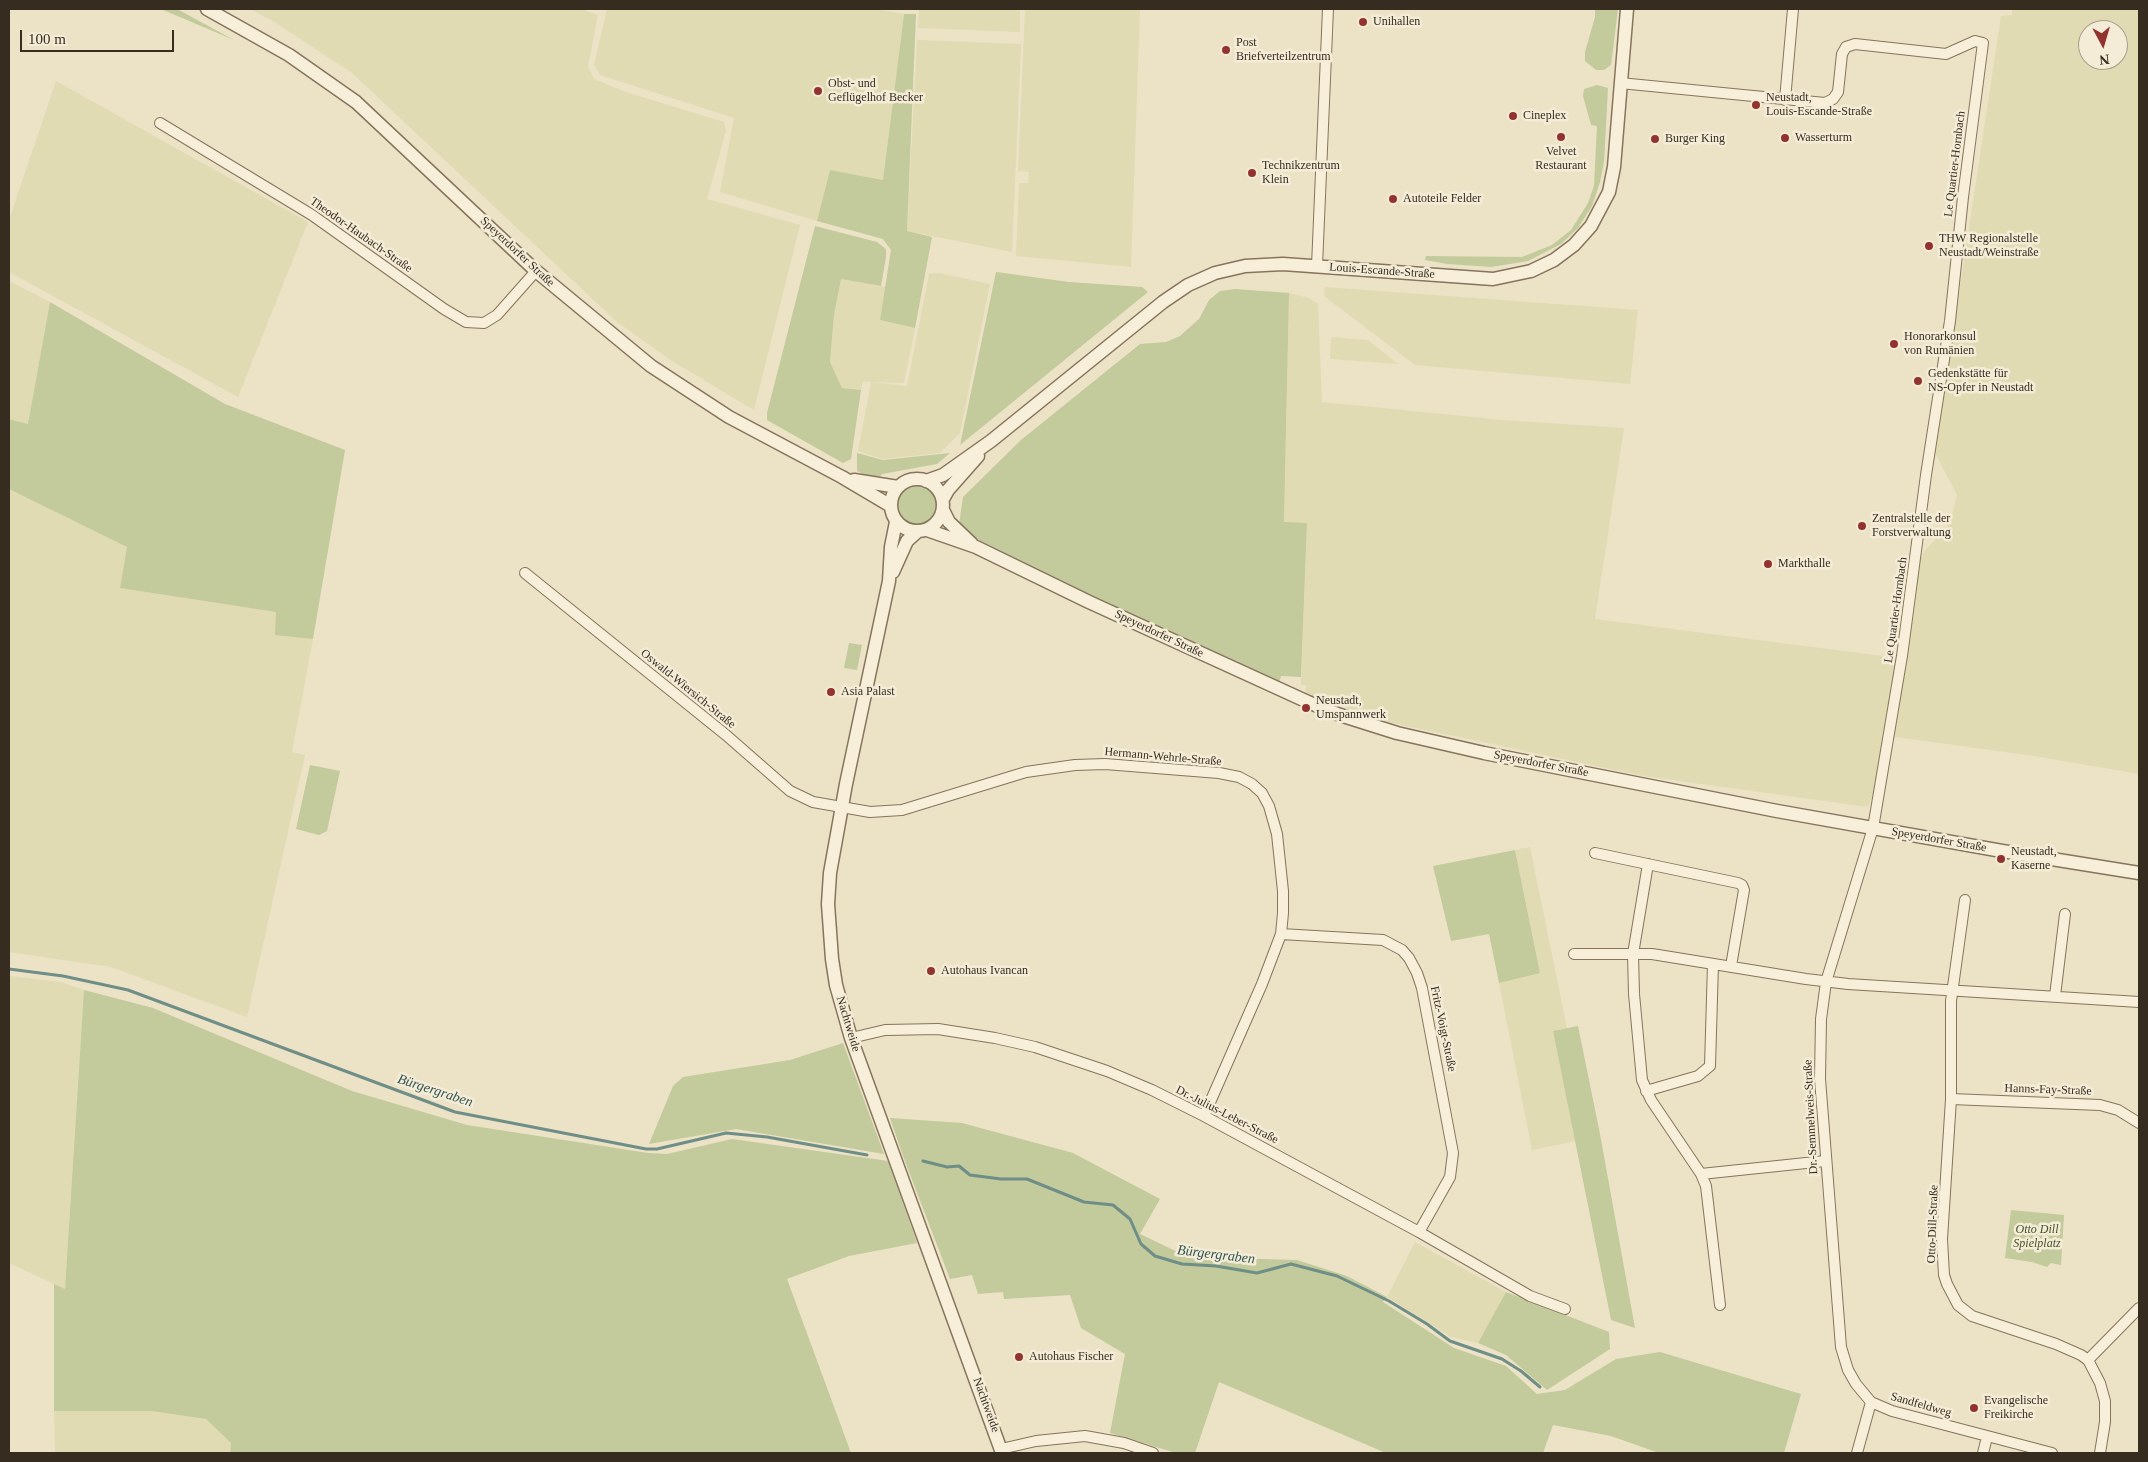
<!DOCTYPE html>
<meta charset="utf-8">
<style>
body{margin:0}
#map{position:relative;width:2148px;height:1462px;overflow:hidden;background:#ece2c6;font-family:Georgia,serif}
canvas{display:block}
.frame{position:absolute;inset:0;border:10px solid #372c20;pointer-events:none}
.north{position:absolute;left:2078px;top:20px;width:50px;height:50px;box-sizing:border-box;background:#f4ecd6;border:1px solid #a89f8d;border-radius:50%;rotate:174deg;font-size:14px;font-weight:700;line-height:20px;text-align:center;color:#372c20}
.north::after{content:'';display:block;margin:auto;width:18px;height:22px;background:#923330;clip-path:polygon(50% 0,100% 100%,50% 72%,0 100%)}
.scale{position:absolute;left:20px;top:30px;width:154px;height:22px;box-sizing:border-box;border:2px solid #372c20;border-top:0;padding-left:6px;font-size:15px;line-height:18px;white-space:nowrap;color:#372c20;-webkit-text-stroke:4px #f4ecd6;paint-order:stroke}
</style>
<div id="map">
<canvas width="2148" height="1462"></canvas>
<div class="frame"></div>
<div class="north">N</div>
<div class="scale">100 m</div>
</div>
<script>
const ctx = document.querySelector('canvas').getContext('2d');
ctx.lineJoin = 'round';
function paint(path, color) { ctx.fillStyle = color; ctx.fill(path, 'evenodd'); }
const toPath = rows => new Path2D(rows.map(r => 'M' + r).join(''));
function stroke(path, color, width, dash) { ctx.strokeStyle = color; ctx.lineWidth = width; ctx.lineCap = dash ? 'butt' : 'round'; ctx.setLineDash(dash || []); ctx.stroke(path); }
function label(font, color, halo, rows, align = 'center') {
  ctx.font = font + ' Georgia,serif'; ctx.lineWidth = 5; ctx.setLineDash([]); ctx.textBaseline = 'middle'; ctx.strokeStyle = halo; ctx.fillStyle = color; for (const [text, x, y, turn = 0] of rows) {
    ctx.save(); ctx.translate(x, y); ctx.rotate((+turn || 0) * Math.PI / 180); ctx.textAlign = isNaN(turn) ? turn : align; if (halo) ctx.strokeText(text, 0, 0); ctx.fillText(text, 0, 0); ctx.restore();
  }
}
paint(toPath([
 [250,9,581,9,598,15,588,66,594,79,626,92,724,122,726,131,707,199,800,225,754,410,672,361,617,322,352,73,273,21],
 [607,9,877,9,904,14,883,180,830,170,817,221,720,192,734,118,600,75,594,65],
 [919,9,1020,9,1020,32,918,28],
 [1025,9,1140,9,1131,267,1016,256,1019,183,1028,183,1029,172,1018,171],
 [2012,9,2139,9,2139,774,2034,756,1895,737,1868,807,1644,776,1392,723,1305,694,1306,685,1301,685,1307,524,1284,522,1289,293,1309,298,1318,304,1322,402,1502,420,1624,428,1595,619,1906,659,1921,555,1950,523,1957,495,1935,453,2001,16,2012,15],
 [2088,30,2118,30,2118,60,2088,60],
 [917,40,1021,44,1012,252,907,231],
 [56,81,308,222,238,397,9,272,9,220],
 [939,273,990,284,960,433,940,453,883,459,858,451,871,382,863,381,861,390,842,388,830,362,834,315,841,279,886,287,880,320,915,328,904,383,871,382,907,386,929,274],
 [9,281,50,302,28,424,9,419],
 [1325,287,1638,310,1630,384,1415,365,1324,296],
 [1331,337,1368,340,1398,364,1330,359],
 [9,489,127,547,120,588,277,612,276,634,313,639,292,752,305,755,247,1017,111,967,9,952],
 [1530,847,1567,1028,1553,1031,1576,1141,1532,1150,1499,983,1540,972,1515,850],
 [9,976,61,982,84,990,65,1289,9,1263],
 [1415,1242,1506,1292,1478,1343,1451,1337,1387,1297],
 [54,1411,151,1411,206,1419,231,1443,230,1453,55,1453]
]), '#e1dbb4');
paint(toPath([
 [161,9,177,9,234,40],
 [1595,9,1618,9,1611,65,1604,70,1596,70,1585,61,1585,52,1595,17],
 [904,14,916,14,907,231,932,237,915,328,880,320,891,250,883,239,817,221,830,170,883,180],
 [1597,85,1608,88,1604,162,1600,182,1592,206,1578,228,1561,244,1528,261,1491,267,1447,264,1425,260,1426,256,1522,257,1552,245,1571,230,1588,203,1594,186,1597,126,1591,125,1583,96,1584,89],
 [815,226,877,242,886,249,886,257,881,286,841,279,834,315,830,362,842,388,861,390,851,459,843,463,767,420,767,413],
 [996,272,1069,282,1142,287,1148,292,960,445],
 [1235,289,1289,293,1284,522,1307,523,1301,677,1281,676,1279,684,1180,639,979,540,959,525,963,497,1021,440,1140,344,1166,342,1180,336,1199,319,1209,300,1220,291],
 [50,302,225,404,345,450,313,639,275,635,276,612,120,588,127,547,9,489,9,419,28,424],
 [857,453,883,460,950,453,937,464,882,474,876,481,857,471],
 '895 506a21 21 0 1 1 42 0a21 21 0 1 1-42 0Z',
 [849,643,862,645,857,670,844,668],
 [310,765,340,771,327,831,319,835,296,829],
 [1515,850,1540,973,1499,983,1489,934,1451,941,1433,866],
 [84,990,153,1008,352,1091,467,1125,648,1153,667,1154,732,1139,888,1161,917,1243,849,1256,787,1279,851,1453,230,1453,231,1443,206,1419,151,1411,54,1411,54,1284,65,1289],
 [1578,1026,1600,1134,1635,1328,1611,1320,1553,1031],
 [843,1043,884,1154,736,1129,649,1144,673,1086,683,1077,790,1060],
 [890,1118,962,1123,1073,1153,1160,1199,1140,1234,1188,1257,1297,1260,1347,1276,1387,1297,1383,1302,1454,1348,1506,1366,1537,1394,1565,1390,1616,1359,1660,1352,1801,1394,1784,1453,1659,1453,1611,1436,1553,1425,1543,1453,1386,1453,1219,1382,1195,1453,1176,1453,1110,1433,1125,1354,1081,1328,1070,1295,1004,1299,1003,1292,978,1294,972,1275,950,1279,903,1156],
 [2011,1210,2064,1215,2061,1265,2051,1263,2047,1267,2032,1262,2005,1258],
 [1506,1292,1609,1332,1610,1349,1547,1390,1506,1355,1478,1343]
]), '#c3ca9b');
stroke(toPath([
 [9,969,63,976,128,990,455,1112,646,1149,657,1149,726,1133,767,1137,867,1155],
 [923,1161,947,1167,959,1166,970,1175,1001,1179,1027,1179,1084,1202,1113,1205,1130,1219,1141,1244,1155,1256,1182,1264,1216,1266,1257,1273,1291,1264,1337,1276,1389,1301,1427,1324,1450,1341,1502,1359,1521,1371,1540,1387]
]), '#6e8e87', 3);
const minor = toPath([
 [1620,83,1825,103,1833,99,1838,92,1842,54,1846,47,1855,44,1946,54,1975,41,1983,43,1963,197,1950,321,1926,475,1902,656,1873,828,1826,982,1821,1019,1820,1079,1841,1347,1848,1370,1856,1384,1871,1402,1892,1411,2052,1453],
 [1785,100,1793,9],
 [160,123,312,215,444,309,466,322,484,323,497,315,536,271],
 [1317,266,1328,9],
 [525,573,726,735,790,791,813,802,870,812,902,810,1026,772,1075,765,1105,764,1219,773,1239,777,1252,784,1262,793,1269,806,1277,834,1283,891,1283,913,1281,934,1262,984,1204,1116],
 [1595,853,1738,883,1742,885,1744,890,1731,966],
 [1648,864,1633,954,1634,994,1642,1080,1651,1100,1701,1174,1706,1186,1720,1305],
 [1965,900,1951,1001,1951,1099,1942,1239,1944,1275,1947,1284,1958,1305,1972,1316,2056,1344,2081,1355,2088,1360,2100,1383,2105,1401,2105,1422,2100,1453],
 [1281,934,1383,940,1402,950,1409,958,1417,973,1422,988,1453,1153,1450,1177,1419,1232],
 [1574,954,1652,954,1806,979,1848,984,2139,1002],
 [2055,996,2065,914],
 [851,1038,885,1030,938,1029,995,1038,1035,1047,1107,1071,1152,1090,1204,1116,1419,1232,1530,1296,1565,1309],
 [1646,1091,1698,1076,1710,1066,1713,964],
 [1951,1099,2100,1105,2118,1110,2139,1123],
 [1701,1174,1825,1161],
 [2088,1360,2139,1308],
 [1001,1449,1036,1441,1085,1436,1124,1443,1153,1453],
 [1857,1453,1871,1402],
 [1983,1453,1987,1437]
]);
const tertiary = toPath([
 [207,9,289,55,356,102,536,271,651,366,729,417,842,477,891,506],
 '891 505a26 26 0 1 1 52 0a26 26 0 1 1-52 0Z',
 [854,480,898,487],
 [926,481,943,475,991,441,1163,302,1188,285,1215,273,1245,266,1283,264,1493,279,1531,271,1554,260,1574,245,1591,226,1609,192,1614,167,1627,9],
 [943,499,948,490,978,456],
 [943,510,949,522,972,544],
 [896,522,891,547,889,581,846,784,830,873,828,904,832,959,836,985,851,1038,1002,1453],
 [927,530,976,547,1089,602,1308,702,1340,715,1397,733,1484,753,1777,811,2002,851,2139,873],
 [893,572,907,541,917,532]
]);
stroke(minor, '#86745d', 12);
stroke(tertiary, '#86745d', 15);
stroke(minor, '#f7efd9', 10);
stroke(tertiary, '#f7efd9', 12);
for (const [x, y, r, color] of [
 [1363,22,5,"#923330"],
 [1226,50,5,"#923330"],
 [818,91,5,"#923330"],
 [1756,105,5,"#923330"],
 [1513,116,5,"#923330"],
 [1561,137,5,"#923330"],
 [1785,138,5,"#923330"],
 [1655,139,5,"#923330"],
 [1252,173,5,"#923330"],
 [1393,199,5,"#923330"],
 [1929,246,5,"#923330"],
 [1894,344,5,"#923330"],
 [1918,381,5,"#923330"],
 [1862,526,5,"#923330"],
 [1768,564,5,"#923330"],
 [831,692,5,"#923330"],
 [1306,708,5,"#923330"],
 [2001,859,5,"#923330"],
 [931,971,5,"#923330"],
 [1019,1357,5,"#923330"],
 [1974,1408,5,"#923330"]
]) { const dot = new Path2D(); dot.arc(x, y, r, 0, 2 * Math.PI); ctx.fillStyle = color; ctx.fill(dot); stroke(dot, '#f4ecd6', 2); }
label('12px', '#372c20', '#f4ecd6', [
 ["Unihallen",1373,22],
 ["Post",1236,43],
 ["Briefverteilzentrum",1236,57],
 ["Obst- und",828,84],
 ["Geflügelhof Becker",828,98],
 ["Neustadt,",1766,98],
 ["Louis-Escande-Straße",1766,112],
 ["Cineplex",1523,116],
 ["Wasserturm",1795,138],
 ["Burger King",1665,139],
 ["Velvet",1561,152,"center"],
 ["Restaurant",1561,166,"center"],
 ["Technikzentrum",1262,166],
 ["Klein",1262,180],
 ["Autoteile Felder",1403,199],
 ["THW Regionalstelle",1939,239],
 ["Neustadt/Weinstraße",1939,253],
 ["Honorarkonsul",1904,337],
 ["von Rumänien",1904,351],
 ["Gedenkstätte für",1928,374],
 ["NS-Opfer in Neustadt",1928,388],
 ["Zentralstelle der",1872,519],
 ["Forstverwaltung",1872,533],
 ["Markthalle",1778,564],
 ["Asia Palast",841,692],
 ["Neustadt,",1316,701],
 ["Umspannwerk",1316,715],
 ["Neustadt,",2011,852],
 ["Kaserne",2011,866],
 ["Autohaus Ivancan",941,971],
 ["Autohaus Fischer",1029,1357],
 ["Evangelische",1984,1401],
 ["Freikirche",1984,1415]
], 'left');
label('12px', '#372c20', '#f4ecd6', [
 ["Le Quartier-Hornbach",1955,164,-83],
 ["Theodor-Haubach-Straße",361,235,35],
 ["Speyerdorfer Straße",517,252,43],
 ["Louis-Escande-Straße",1382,271,4],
 ["Le Quartier-Hornbach",1896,610,-82],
 ["Speyerdorfer Straße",1159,634,25],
 ["Oswald-Wiersich-Straße",688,689,39],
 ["Hermann-Wehrle-Straße",1163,757,5],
 ["Speyerdorfer Straße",1541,764,11],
 ["Speyerdorfer Straße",1939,840,10],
 ["Nachtweide",848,1024,73],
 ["Fritz-Voigt-Straße",1443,1029,78],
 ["Hanns-Fay-Straße",2048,1090,2],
 ["Dr.-Julius-Leber-Straße",1227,1115,27],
 ["Dr.-Semmelweis-Straße",1811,1117,-93],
 ["Otto-Dill-Straße",1933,1224,-88],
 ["Nachtweide",986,1405,70],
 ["Sandfeldweg",1921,1405,16]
]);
label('italic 12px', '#465328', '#f4ecd6', [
 ["Otto Dill",2037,1230],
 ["Spielplatz",2037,1244]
]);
label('italic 14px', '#305655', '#f4ecd6', [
 ["Bürgergraben",435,1091,18],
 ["Bürgergraben",1216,1255,7]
]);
</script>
